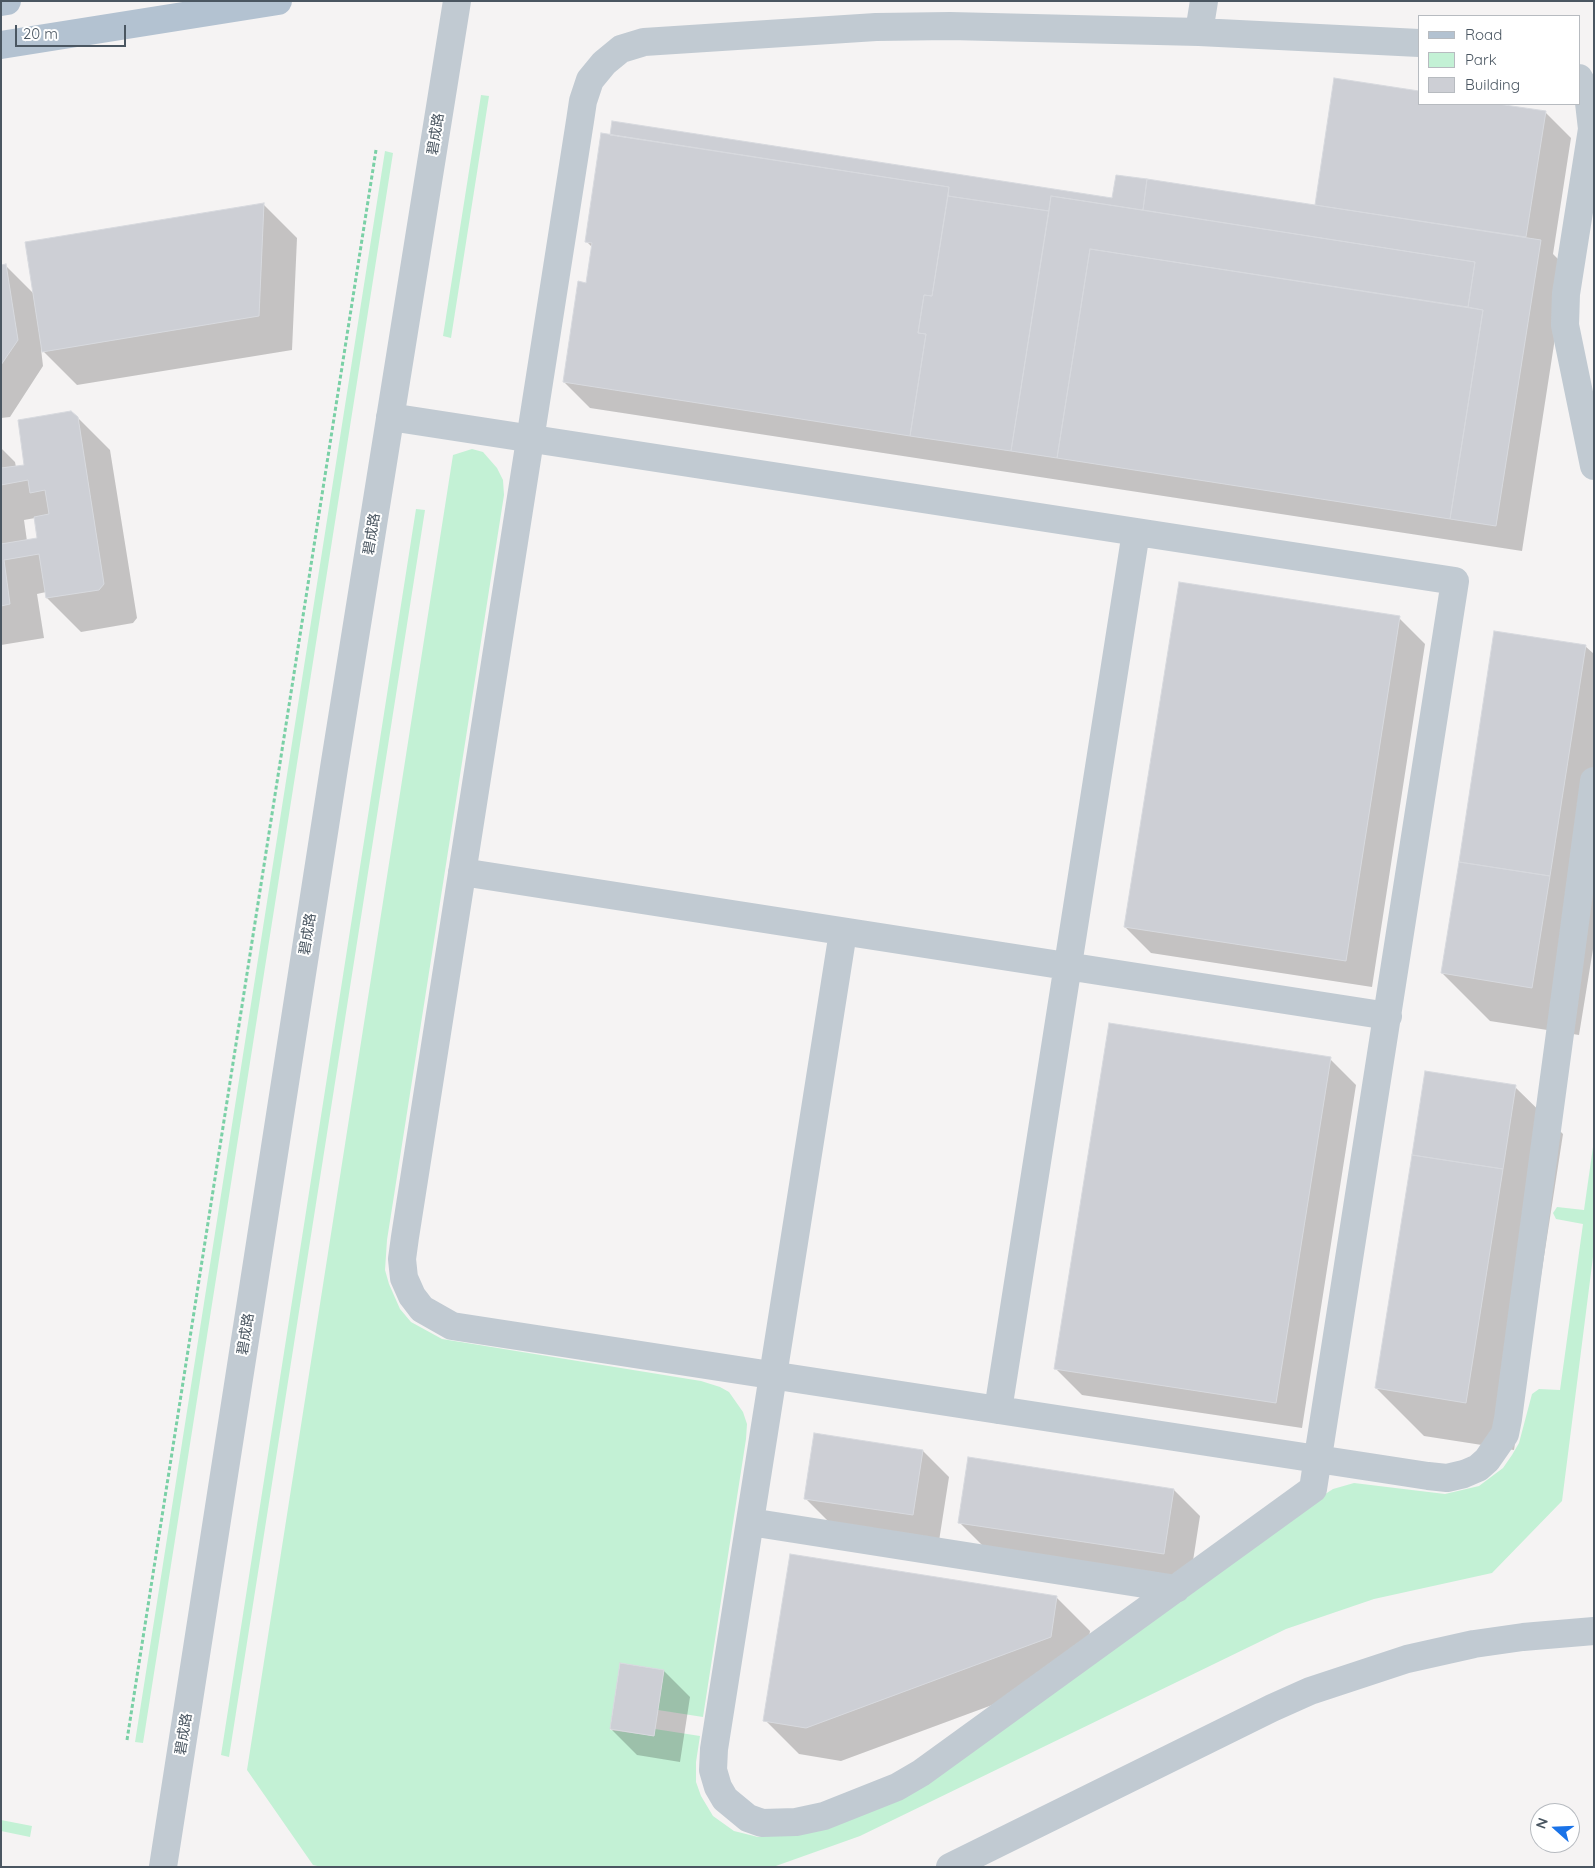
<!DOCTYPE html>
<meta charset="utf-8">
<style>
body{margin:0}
#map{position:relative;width:1595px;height:1868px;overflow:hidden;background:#f5f3f3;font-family:Quicksand,sans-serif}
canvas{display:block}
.frame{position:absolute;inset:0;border:2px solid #4a5661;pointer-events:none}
.legend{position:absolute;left:1418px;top:15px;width:162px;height:90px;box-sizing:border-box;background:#fff;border:1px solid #b7bbc0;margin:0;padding:6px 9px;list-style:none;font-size:15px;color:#4a5661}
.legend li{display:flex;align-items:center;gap:10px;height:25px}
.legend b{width:25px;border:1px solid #b7bbc0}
.north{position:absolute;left:1530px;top:1803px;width:50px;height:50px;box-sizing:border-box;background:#fff;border:1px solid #b7bbc0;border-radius:50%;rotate:290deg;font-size:14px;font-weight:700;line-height:20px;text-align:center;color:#4a5661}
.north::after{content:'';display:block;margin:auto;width:18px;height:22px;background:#1a73e8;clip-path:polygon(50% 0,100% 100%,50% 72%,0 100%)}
.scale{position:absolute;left:15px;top:25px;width:111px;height:22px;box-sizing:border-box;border:2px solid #4a5661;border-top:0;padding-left:6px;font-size:15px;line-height:18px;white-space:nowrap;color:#4a5661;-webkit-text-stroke:4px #fff;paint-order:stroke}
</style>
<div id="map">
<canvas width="1595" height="1868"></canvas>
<div class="frame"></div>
<ul class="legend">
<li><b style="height:6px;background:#b3c2d1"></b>Road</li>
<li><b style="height:14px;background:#c3f1d5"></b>Park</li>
<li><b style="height:14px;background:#cdcfd5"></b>Building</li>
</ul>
<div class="north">N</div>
<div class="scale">20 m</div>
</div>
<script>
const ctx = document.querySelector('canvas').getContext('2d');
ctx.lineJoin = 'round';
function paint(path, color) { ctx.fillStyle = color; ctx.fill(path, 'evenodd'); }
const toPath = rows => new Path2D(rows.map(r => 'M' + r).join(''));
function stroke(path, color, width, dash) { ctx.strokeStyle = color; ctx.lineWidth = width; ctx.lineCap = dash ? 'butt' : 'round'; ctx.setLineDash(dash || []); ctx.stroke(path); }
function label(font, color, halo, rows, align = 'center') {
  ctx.font = font + ' Quicksand,"Noto Sans SC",sans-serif'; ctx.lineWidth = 4; ctx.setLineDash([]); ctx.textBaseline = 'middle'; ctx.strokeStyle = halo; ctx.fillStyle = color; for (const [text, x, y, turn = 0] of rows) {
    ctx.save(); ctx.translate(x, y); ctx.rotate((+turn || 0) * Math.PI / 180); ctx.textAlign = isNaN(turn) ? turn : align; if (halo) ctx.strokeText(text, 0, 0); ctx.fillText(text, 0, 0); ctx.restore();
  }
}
paint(toPath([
 [481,95,489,96,451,338,443,336],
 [385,151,393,153,143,1743,135,1742],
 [472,449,483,452,497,468,503,480,504,495,387,1240,385,1270,389,1284,400,1309,411,1322,442,1339,701,1381,720,1387,729,1392,743,1412,747,1424,746,1439,703,1717,658,1710,664,1670,620,1663,610,1730,654,1736,655,1729,700,1736,696,1762,696,1782,701,1796,713,1816,734,1831,758,1837,808,1831,1333,1489,1354,1483,1445,1494,1479,1486,1503,1468,1512,1455,1519,1443,1532,1394,1539,1389,1560,1390,1583,1224,1556,1219,1553,1213,1557,1207,1584,1210,1594,1140,1594,1249,1562,1501,1492,1573,1374,1599,1286,1629,860,1836,773,1867,322,1867,313,1865,247,1770,453,455],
 [416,509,425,510,229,1757,221,1755],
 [1,1820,32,1826,30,1837,1,1831]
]), '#c3f1d5');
paint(toPath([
 [1335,79,1419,104,1490,104,1545,112,1571,138,1553,254,1566,267,1522,551,590,408,564,382,587,284,593,248,586,241,602,135,1113,200,1316,206],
 [263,204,297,238,292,350,77,385,41,349,43,366,10,417,1,418,1,266,6,266,34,294],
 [76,416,110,450,137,618,133,623,81,632,47,598,46,592,37,594,44,638,1,645,1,448,15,462,16,467,26,466],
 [35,518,39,539,27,541,24,520],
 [1399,618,1425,644,1372,987,1151,953,1125,927],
 [1585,646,1594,654,1594,943,1579,1035,1490,1021,1442,973],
 [1330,1059,1356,1085,1302,1428,1082,1395,1056,1369],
 [1515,1087,1563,1134,1514,1450,1424,1436,1376,1388],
 [923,1451,949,1477,939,1541,831,1524,805,1498],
 [1174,1490,1200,1516,1190,1580,985,1548,959,1522],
 [1056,1597,1090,1631,1084,1671,841,1761,799,1754,765,1720],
 [664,1671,690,1697,680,1762,637,1755,611,1729]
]), '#0003');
const building = toPath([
 [1334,78,1419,91,1419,104,1498,104,1546,111,1526,237,1315,205,1334,78],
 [612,121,1112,198,1116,175,1147,179,1143,210,1051,196,1049,211,948,196,949,187,610,135,612,121],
 [601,133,949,187,932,296,924,295,918,333,926,334,910,436,563,382,578,281,586,283,592,243,585,242,601,133],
 [1147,179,1541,240,1496,526,1450,519,1483,310,1468,307,1475,262,1143,210,1147,179],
 [948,196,1049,211,1011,451,910,436,926,334,918,333,924,295,932,296,948,196],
 [1051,196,1475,262,1468,307,1090,249,1057,458,1011,451,1051,196],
 [264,203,259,316,42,352,25,242,264,203],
 [1090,249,1483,310,1450,519,1057,458,1090,249],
 [6,264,18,340,1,365,1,265,6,264],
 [71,411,78,417,104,584,99,590,46,598,39,554,4,560,10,604,1,606,1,544,37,538,34,517,49,514,45,490,30,493,28,480,1,485,1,468,24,465,18,420,71,411],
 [1179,582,1400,616,1346,961,1124,927,1179,582],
 [1494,631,1586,645,1550,876,1459,862,1494,631],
 [1459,862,1550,876,1532,988,1441,973,1459,862],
 [1109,1023,1331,1057,1276,1403,1054,1369,1109,1023],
 [1425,1071,1516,1085,1503,1169,1412,1155,1425,1071],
 [1412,1155,1503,1169,1466,1403,1375,1388,1412,1155],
 [814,1433,923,1450,913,1515,804,1499,814,1433],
 [968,1457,1174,1489,1164,1554,958,1523,968,1457],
 [790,1554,1057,1596,1051,1637,806,1728,763,1721,790,1554],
 [620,1663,664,1670,654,1736,610,1729,620,1663]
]);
paint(building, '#cdcfd5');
stroke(building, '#d7d9de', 1);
stroke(toPath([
 [127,1740,376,150]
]), '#7ad0a6', 3, [4, 2.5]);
stroke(toPath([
 [1199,32,1204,1],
 [1419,43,1199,32,950,26,876,27,644,42,621,49,604,63,590,80,583,101,580,121,405,1237,402,1259,404,1278,412,1296,422,1309,452,1326,1428,1476,1447,1478,1464,1474,1478,1468,1487,1460,1505,1434,1508,1419,1594,781],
 [1579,78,1588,94,1592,129,1566,294,1565,325,1594,466],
 [390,417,1455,581,1313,1489,921,1773,897,1787,824,1816,796,1822,762,1823,748,1818,725,1799,718,1787,713,1770,714,1749,843,932],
 [462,872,1388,1016],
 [998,1410,1136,532],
 [750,1522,1176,1589],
 [163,1867,334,768,457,1],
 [950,1867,1272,1708,1310,1691,1407,1659,1474,1644,1523,1637,1594,1631]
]), '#c1cad2', 28);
stroke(toPath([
 [1,2,7,1],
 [1,45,278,1]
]), '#b3c2d1', 28);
label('14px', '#4a5661', '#fff', [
 ["碧成路",436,134,-81],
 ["碧成路",372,534,-81],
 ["碧成路",308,934,-81],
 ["碧成路",246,1334,-81],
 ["碧成路",184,1734,-81]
]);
</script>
